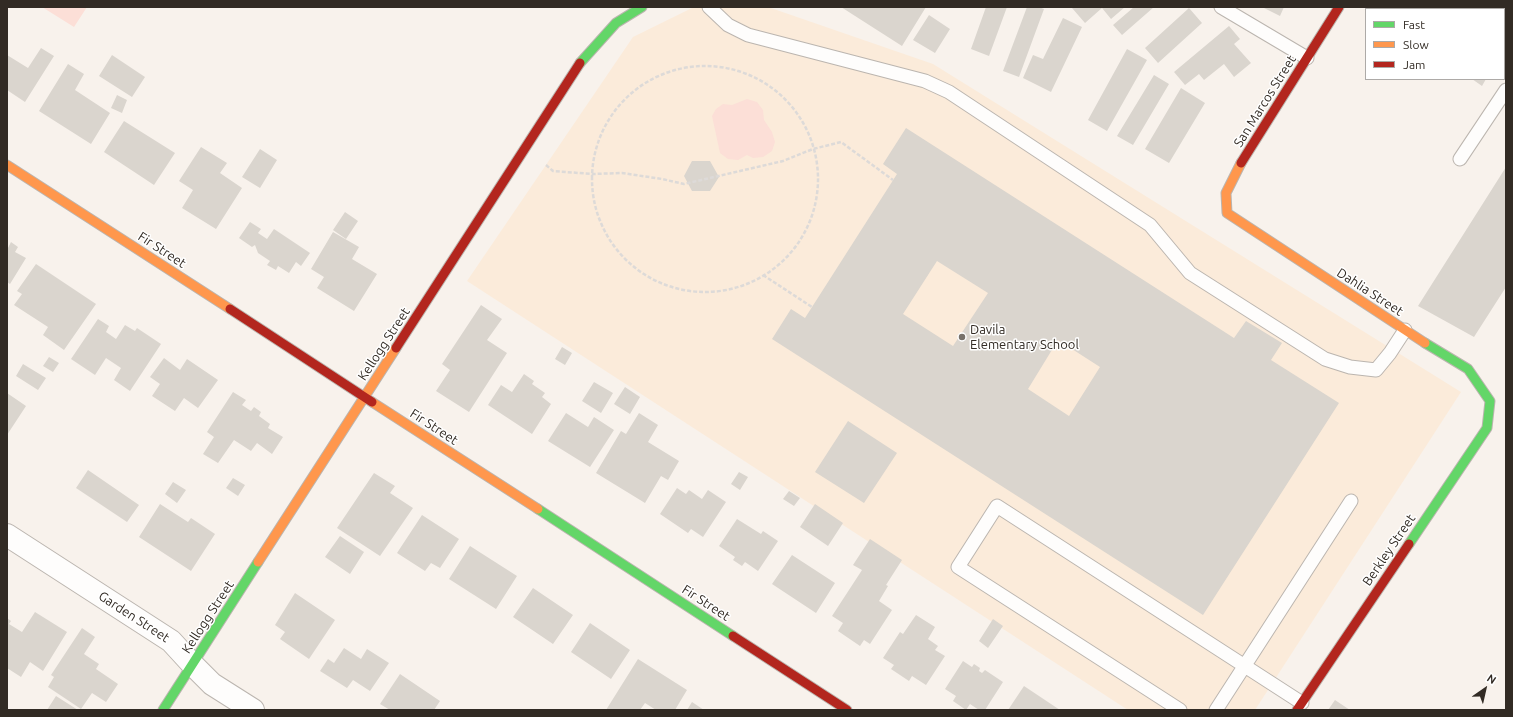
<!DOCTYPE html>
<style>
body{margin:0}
#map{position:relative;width:1513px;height:717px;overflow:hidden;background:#f8f2ec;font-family:Ubuntu,sans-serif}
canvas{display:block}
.frame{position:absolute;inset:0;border:8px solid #322b24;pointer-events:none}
.legend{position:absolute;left:1365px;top:8px;width:140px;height:72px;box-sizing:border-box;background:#fff;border:1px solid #adaaa7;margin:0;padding:5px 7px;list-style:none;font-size:12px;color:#322b24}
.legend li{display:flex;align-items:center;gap:8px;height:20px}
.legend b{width:20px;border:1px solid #adaaa7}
.north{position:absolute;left:1465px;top:669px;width:40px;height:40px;-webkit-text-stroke:3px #fff;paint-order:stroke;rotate:34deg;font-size:11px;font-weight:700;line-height:16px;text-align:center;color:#322b24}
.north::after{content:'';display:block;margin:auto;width:14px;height:18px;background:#322b24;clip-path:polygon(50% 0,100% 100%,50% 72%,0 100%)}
</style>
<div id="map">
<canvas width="1513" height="717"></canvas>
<div class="frame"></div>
<ul class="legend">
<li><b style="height:5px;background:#63d668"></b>Fast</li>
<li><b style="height:5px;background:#ff974d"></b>Slow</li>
<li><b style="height:5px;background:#b3261e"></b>Jam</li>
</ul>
<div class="north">N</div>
</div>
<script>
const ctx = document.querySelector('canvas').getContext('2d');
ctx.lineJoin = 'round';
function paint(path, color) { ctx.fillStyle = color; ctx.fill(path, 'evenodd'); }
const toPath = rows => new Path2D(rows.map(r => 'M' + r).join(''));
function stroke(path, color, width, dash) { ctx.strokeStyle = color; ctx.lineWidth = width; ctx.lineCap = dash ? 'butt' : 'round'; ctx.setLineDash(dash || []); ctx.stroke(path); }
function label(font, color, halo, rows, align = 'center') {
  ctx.font = font + ' Ubuntu,sans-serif'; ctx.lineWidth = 3; ctx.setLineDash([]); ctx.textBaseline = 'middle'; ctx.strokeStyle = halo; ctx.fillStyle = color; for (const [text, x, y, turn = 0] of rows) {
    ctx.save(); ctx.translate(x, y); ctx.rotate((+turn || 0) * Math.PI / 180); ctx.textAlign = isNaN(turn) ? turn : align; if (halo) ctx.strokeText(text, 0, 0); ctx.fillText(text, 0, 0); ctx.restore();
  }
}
paint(toPath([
 [694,7,768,7,933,64,1461,392,1255,710,1128,710,467,281,633,37]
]), '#fbebda');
paint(toPath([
 [42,7,87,7,74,27],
 [747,99,757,102,763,110,764,120,772,132,775,142,772,151,763,157,753,158,747,155,738,160,728,159,720,153,712,116,716,109,723,104,732,105]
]), '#fcdfd7');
paint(toPath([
 [841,7,926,7,902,46],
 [986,7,1007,7,989,56,971,49],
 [1027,7,1039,7,1044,9,1019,77,1003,71],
 [1073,7,1125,7,1111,19,1102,8,1085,23,1072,8],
 [1134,7,1154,7,1122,35,1113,25],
 [1262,7,1284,7,1280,16],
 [1392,7,1506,7,1506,47,1504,51,1504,9,1391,9],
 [1189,8,1202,23,1158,63,1145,48],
 [929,15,950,29,935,53,913,40],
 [1063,18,1082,27,1051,92,1023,78,1033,55,1043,59],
 [1229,26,1240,39,1234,44,1251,63,1234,77,1224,64,1204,80,1199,74,1185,85,1174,72],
 [41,48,54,56,25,102,7,90,7,55,28,68],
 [1127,49,1147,60,1107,131,1088,120],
 [112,55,145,77,132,97,99,76],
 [68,64,84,74,75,90,110,113,91,144,39,111],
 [1154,75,1169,84,1133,145,1117,136],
 [1472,79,1486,79,1482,86],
 [1181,88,1205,103,1169,163,1145,149],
 [117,95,127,100,122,113,111,108],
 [124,121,175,153,154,185,104,152],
 [906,128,1234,338,1246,321,1282,343,1271,360,1339,403,1203,615,772,339,791,309,805,318,897,174,883,164],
 [937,261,988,293,953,346,903,314],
 [1058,340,1100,367,1069,416,1028,389],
 [201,147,227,163,220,173,242,188,216,229,182,208,193,190,179,181],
 [260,149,277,160,260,188,242,177],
 [692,161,710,161,719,177,710,191,692,191,684,176],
 [1506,167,1506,287,1474,337,1418,306],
 [345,212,358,221,346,239,333,230],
 [250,222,261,229,258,233,267,239,274,229,310,253,301,266,296,262,289,273,278,266,276,270,267,265,270,261,258,253,255,245,252,247,239,238],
 [333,232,359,247,352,259,377,274,354,311,317,288,324,277,311,269],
 [11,242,18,247,15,252,26,258,10,284,7,282,7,247,8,248],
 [36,264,96,304,64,350,43,335,48,327,14,305,22,294,17,291],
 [481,305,502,319,487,340,507,353,469,412,436,391,450,370,442,364],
 [98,319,109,326,106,332,116,339,125,325,135,331,137,328,161,344,130,391,114,380,121,368,106,358,95,375,71,359],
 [562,347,572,353,565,365,555,359],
 [49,357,59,363,53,372,43,366],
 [164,358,180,370,187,359,218,380,198,408,184,398,175,411,152,396,160,384,150,377],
 [23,364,46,378,38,390,16,376],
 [524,374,534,381,532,384,545,393,542,397,551,404,532,434,488,405,501,385,512,392],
 [594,382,613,393,601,413,582,401],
 [625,387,640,397,630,414,614,404],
 [233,392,246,400,242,405,251,411,254,407,261,412,259,416,270,424,268,428,283,437,272,454,257,443,251,451,234,440,218,463,203,454,214,437,207,432],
 [7,393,26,406,7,435],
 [566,413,588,427,594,417,614,430,590,467,548,441],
 [639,413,658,425,648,442,679,461,668,480,661,476,645,503,596,473,621,431,626,434],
 [848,421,897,453,864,503,815,472],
 [88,470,139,505,127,522,76,488],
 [739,472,748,477,740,490,731,484],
 [374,473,395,486,390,493,413,508,380,556,337,528],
 [233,478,245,485,238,496,226,488],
 [173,482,186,490,177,503,165,494],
 [677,488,686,494,689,490,702,499,708,490,726,502,703,537,691,529,688,533,660,514],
 [789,491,800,498,794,506,783,499],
 [160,504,188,522,191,518,215,534,191,571,139,537],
 [815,504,843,523,828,546,800,527],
 [422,515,459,539,440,568,431,563,425,571,397,553],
 [737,519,761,534,763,531,778,541,758,571,745,562,742,566,733,560,735,557,719,546],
 [340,536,364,552,350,574,325,557],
 [870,539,902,560,886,585,888,586,879,601,892,610,870,644,864,640,860,646,838,631,843,623,832,616,862,570,853,565],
 [470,546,517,576,496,609,449,579],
 [792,555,835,583,816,613,772,584],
 [533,588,573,615,553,644,513,617],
 [295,593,335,620,309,659,280,639,285,632,275,625],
 [35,612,67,632,43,671,30,662,21,677,7,668,7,618,11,621,9,624,22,632],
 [916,615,935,627,928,639,938,646,935,650,945,656,926,685,912,676,909,681,891,669,894,665,883,658,900,632,903,634],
 [993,619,1003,626,988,648,979,641],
 [590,623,630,650,611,679,571,652],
 [82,628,95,637,84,654,99,664,96,669,118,684,106,702,92,693,81,709,48,687,54,677,51,675],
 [344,648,361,659,367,649,389,663,370,691,353,680,347,688,320,671,328,659,334,663],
 [638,659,687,690,675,710,656,710,645,703,640,710,606,710],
 [963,661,972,667,974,664,980,668,979,671,982,673,985,670,1003,682,985,710,979,710,970,704,966,710,953,701,956,696,945,689],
 [400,674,440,701,434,710,390,710,380,704],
 [1024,686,1060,710,1008,710],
 [56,696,78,710,47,710],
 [1335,700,1350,710,1328,710],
 [692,702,704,710,687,710]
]), '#dad5ce');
const lane = toPath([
 [709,7,728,25,748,35,925,81,949,92,1150,225,1190,273,1325,359,1350,367,1376,370,1390,353,1405,330],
 [1221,7,1307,58],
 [1460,159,1506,90],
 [1180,710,958,567,997,506,1302,703],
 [1216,710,1351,501]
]);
const street = toPath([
 [7,535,171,641,193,665,212,684,253,710]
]);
const fast = toPath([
 [580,63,616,23,642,7],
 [538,509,733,636],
 [1409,544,1487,428,1490,401,1468,369,1425,343],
 [163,710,258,562]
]);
const slow = toPath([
 [1241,163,1226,193,1227,213,1425,343],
 [7,165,230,309],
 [372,402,538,509],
 [258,562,396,348]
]);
const jam = toPath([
 [1241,163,1339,7],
 [230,309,372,402],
 [396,348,580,63],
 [733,636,847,710],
 [1297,710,1409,544]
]);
stroke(lane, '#bbb5af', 15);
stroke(street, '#bbb5af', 24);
stroke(fast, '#bbb5af', 11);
stroke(slow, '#bbb5af', 11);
stroke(jam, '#bbb5af', 11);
stroke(toPath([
 '592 179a113 113 0 1 1 226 0a113 113 0 1 1-226 0Z',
 [546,165,553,171,592,174,622,173,662,179,684,184,783,161,813,149,841,142,893,180],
 [763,275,812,307]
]), '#dddad8', 2.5, [4, 2]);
stroke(lane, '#fefdfc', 13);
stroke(street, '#fefdfc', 22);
stroke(fast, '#63d668', 9);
stroke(slow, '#ff974d', 9);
stroke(jam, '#b3261e', 9);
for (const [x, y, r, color] of [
 [962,337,4,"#77716a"]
]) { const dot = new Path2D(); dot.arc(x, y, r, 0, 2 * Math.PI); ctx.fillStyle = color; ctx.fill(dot); stroke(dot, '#fff', 1.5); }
label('13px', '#322b24', '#fff', [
 ["San Marcos Street",1265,101,-58],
 ["Fir Street",162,250,33],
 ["Dahlia Street",1370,292,33],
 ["Kellogg Street",384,344,-57],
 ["Fir Street",434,427,33],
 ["Berkley Street",1389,550,-56],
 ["Fir Street",706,603,33],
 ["Garden Street",134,617,33],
 ["Kellogg Street",208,617,-57]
]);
label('13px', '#322b24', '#fff', [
 ["Davila",970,330],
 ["Elementary School",970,345]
], 'left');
</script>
